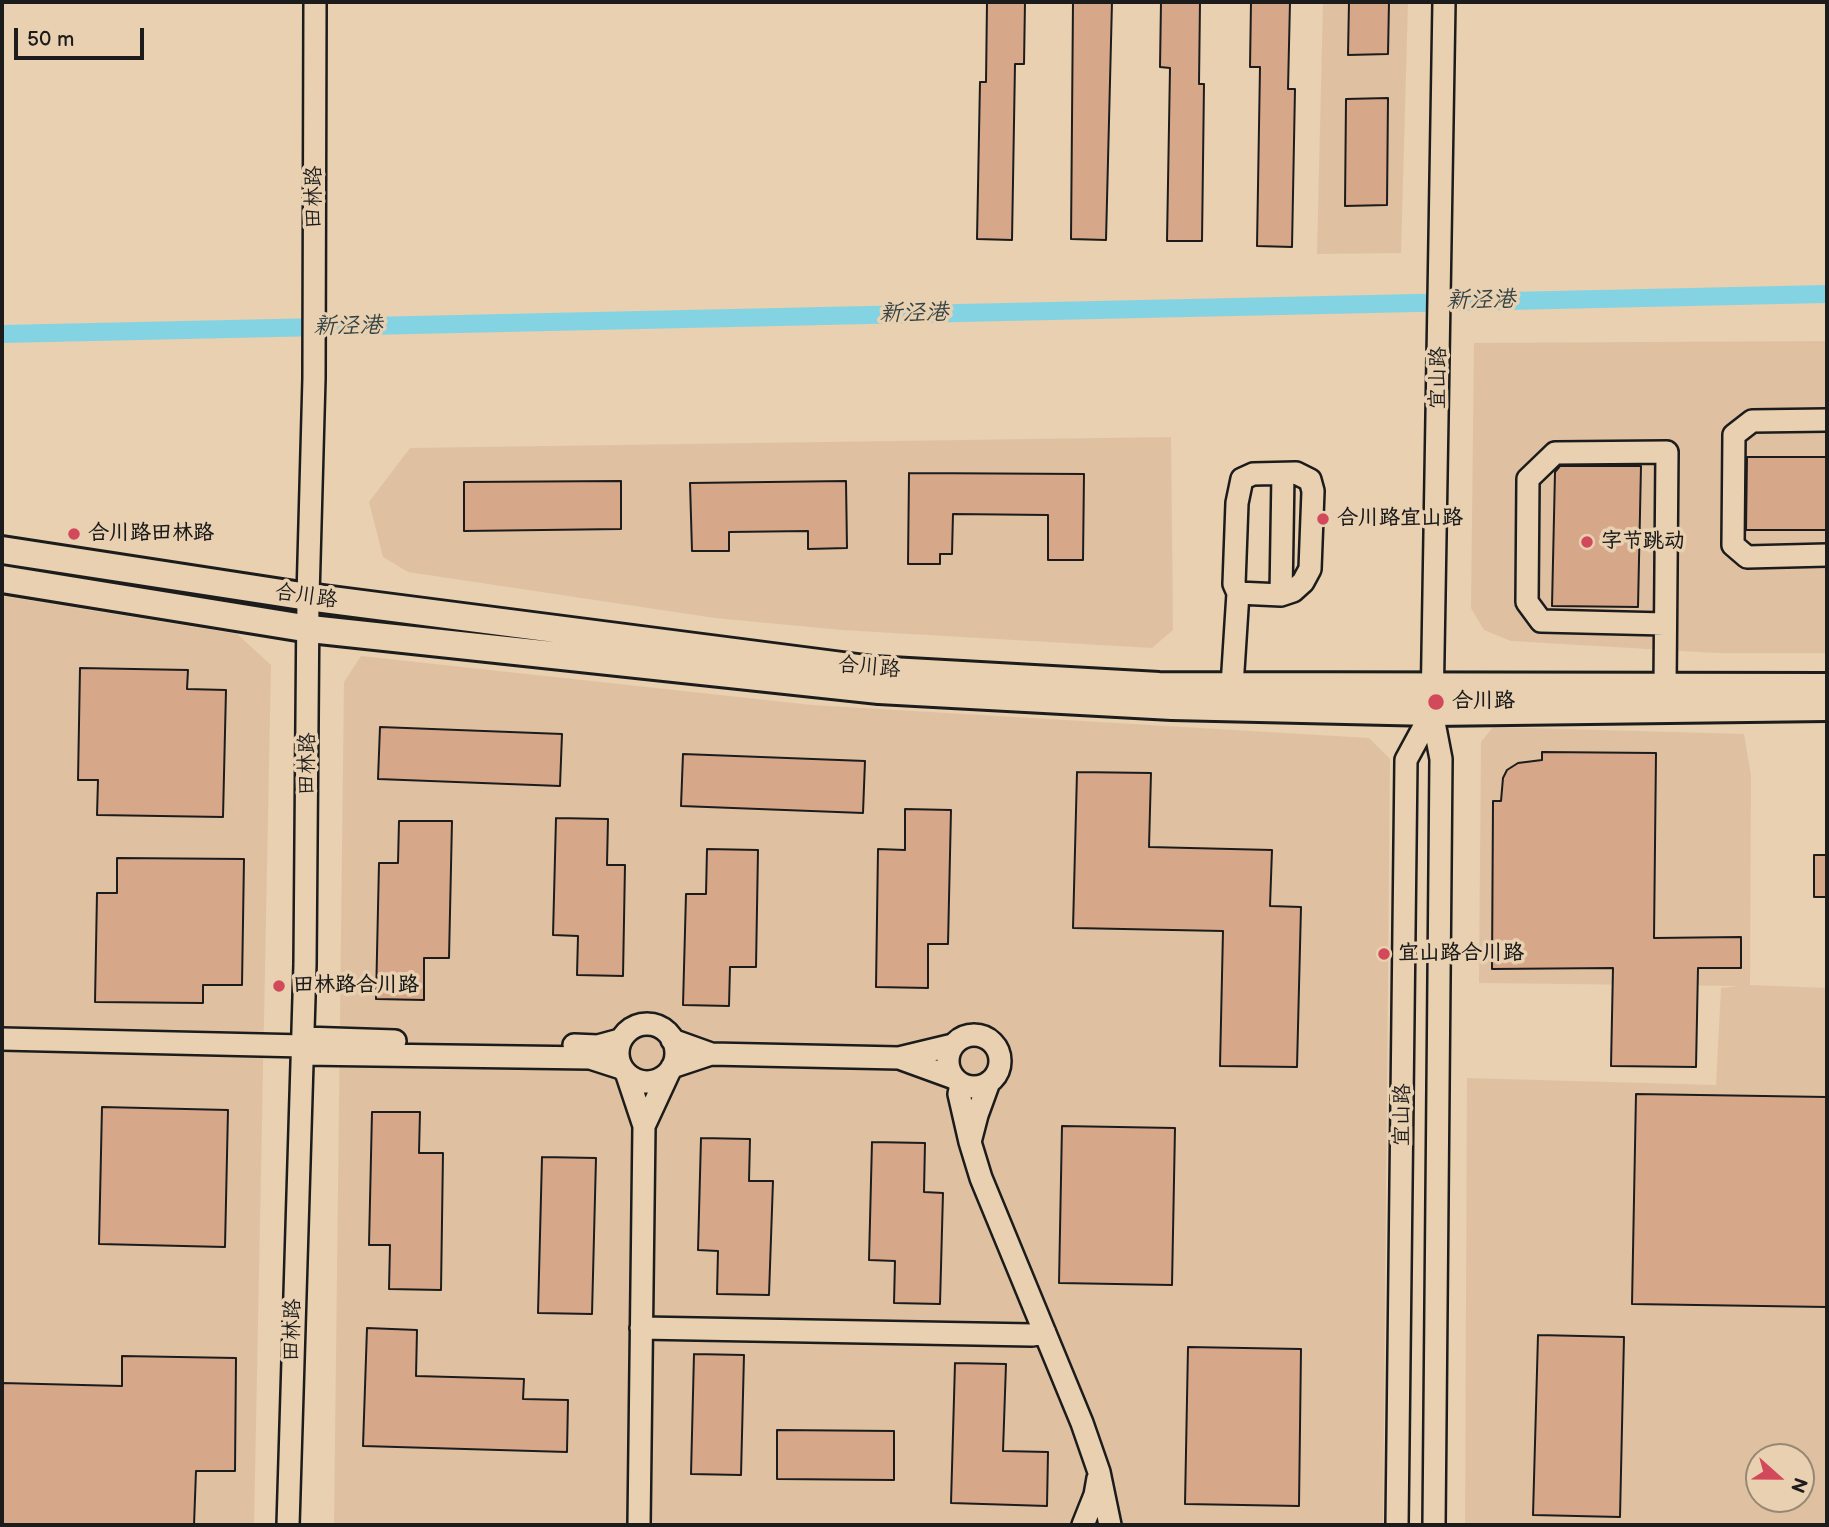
<!DOCTYPE html>
<meta charset="utf-8">
<style>
body{margin:0}
#map{position:relative;width:1829px;height:1527px;overflow:hidden;background:#e8d0b0;font-family:"Balsamiq Sans",sans-serif}
canvas{display:block}
.frame{position:absolute;inset:0;border:4px solid #1c1c1c;pointer-events:none}
.north{position:absolute;left:1745px;top:1443px;width:70px;height:70px;box-sizing:border-box;background:#e8d0b0;border:2px solid #968875;border-radius:50%;rotate:111deg;font-size:19px;font-weight:700;line-height:28px;text-align:center;color:#1c1c1c}
.north::after{content:'';display:block;margin:auto;width:24px;height:32px;background:#d1495b;clip-path:polygon(50% 0,100% 100%,50% 72%,0 100%)}
.scale{position:absolute;left:14px;top:28px;width:130px;height:32px;box-sizing:border-box;border:4px solid #1c1c1c;border-top:0;padding-left:9px;font-size:21px;line-height:24px;white-space:nowrap;color:#1c1c1c;-webkit-text-stroke:5px #e8d0b0;paint-order:stroke}
</style>
<div id="map">
<canvas width="1829" height="1527"></canvas>
<div class="frame"></div>
<div class="north">N</div>
<div class="scale">50 m</div>
</div>
<script>
const ctx = document.querySelector('canvas').getContext('2d');
ctx.lineJoin = 'round';
function paint(path, color) { ctx.fillStyle = color; ctx.fill(path, 'evenodd'); }
const toPath = rows => new Path2D(rows.map(r => 'M' + r).join(''));
function stroke(path, color, width, dash) { ctx.strokeStyle = color; ctx.lineWidth = width; ctx.lineCap = dash ? 'butt' : 'round'; ctx.setLineDash(dash || []); ctx.stroke(path); }
function label(font, color, halo, rows, align = 'center') {
  ctx.font = font + ' "Balsamiq Sans","LXGW WenKai TC",sans-serif'; ctx.lineWidth = 7; ctx.setLineDash([]); ctx.textBaseline = 'middle'; ctx.strokeStyle = halo; ctx.fillStyle = color; for (const [text, x, y, turn = 0] of rows) {
    ctx.save(); ctx.translate(x, y); ctx.rotate((+turn || 0) * Math.PI / 180); ctx.textAlign = isNaN(turn) ? turn : align; if (halo) ctx.strokeText(text, 0, 0); ctx.fillText(text, 0, 0); ctx.restore();
  }
}
paint(toPath([
 [1323,2,1408,2,1401,253,1317,254],
 [1827,341,1827,653,1717,653,1511,641,1484,630,1471,608,1474,343],
 [1171,437,1173,630,1152,648,842,630,715,618,408,572,383,557,369,502,410,448],
 [2,596,237,634,271,665,254,1525,2,1525],
 [361,656,812,705,1369,738,1390,759,1383,1525,334,1525,344,682],
 [1493,727,1744,734,1751,776,1750,985,1827,988,1827,1525,1465,1525,1467,1078,1716,1085,1721,988,1738,986,1479,983,1481,742],
 [1759,1457,1801,1457,1801,1499,1759,1499]
]), '#dfc1a2');
stroke(toPath([
 [2,334,1827,294]
]), '#84d3e2', 18);
const building = toPath([
 [987,2,1025,2,1024,64,1015,64,1012,240,977,239,980,82,986,82,987,2],
 [1073,2,1112,2,1106,240,1071,239,1073,2],
 [1161,2,1200,2,1199,84,1204,84,1202,241,1167,241,1170,68,1160,67,1161,2],
 [1251,2,1290,2,1288,89,1295,89,1292,247,1257,246,1260,67,1250,67,1251,2],
 [1349,2,1389,2,1388,54,1348,55,1349,2],
 [1388,98,1387,205,1345,206,1346,99,1388,98],
 [1747,457,1827,457,1827,530,1746,530,1747,457],
 [1560,466,1641,466,1638,607,1552,606,1555,472,1560,466],
 [909,473,1084,474,1083,560,1048,560,1048,515,953,514,952,554,940,554,940,564,908,564,909,473],
 [621,481,621,529,464,531,464,482,621,481],
 [846,481,847,548,808,549,808,531,729,532,729,551,692,551,690,483,846,481],
 [80,668,188,670,187,689,226,690,223,817,97,815,98,780,78,780,80,668],
 [380,727,562,734,560,786,378,779,380,727],
 [1542,752,1656,753,1654,938,1741,937,1741,968,1698,968,1696,1067,1611,1066,1613,968,1492,969,1493,801,1501,801,1503,778,1507,770,1518,763,1542,760,1542,752],
 [683,754,865,761,863,813,681,806,683,754],
 [1077,772,1151,773,1149,847,1272,850,1270,906,1301,907,1297,1067,1220,1066,1223,931,1073,928,1077,772],
 [905,809,951,810,948,944,928,944,928,988,876,987,878,849,905,850,905,809],
 [556,818,608,819,607,865,625,865,623,976,577,975,578,936,553,935,556,818],
 [399,821,452,821,449,958,424,958,424,1000,376,999,379,863,398,863,399,821],
 [707,849,758,850,756,967,730,967,729,1006,683,1005,686,894,706,894,707,849],
 [1814,855,1827,855,1827,897,1814,897,1814,855],
 [117,858,244,859,242,985,203,985,203,1003,95,1002,97,893,117,893,117,858],
 [1636,1094,1827,1097,1827,1307,1632,1304,1636,1094],
 [102,1107,228,1110,225,1247,99,1244,102,1107],
 [372,1112,420,1112,419,1153,443,1153,441,1290,389,1289,390,1245,369,1245,372,1112],
 [1062,1126,1175,1128,1172,1285,1059,1283,1062,1126],
 [701,1138,750,1139,749,1181,773,1181,769,1295,717,1294,718,1251,698,1250,701,1138],
 [872,1142,925,1143,924,1192,943,1193,940,1304,894,1303,895,1261,869,1260,872,1142],
 [542,1157,596,1158,592,1314,538,1313,542,1157],
 [367,1328,417,1330,416,1376,524,1379,523,1399,568,1400,567,1452,363,1446,367,1328],
 [1538,1335,1624,1337,1620,1517,1533,1515,1538,1335],
 [1188,1347,1301,1349,1299,1506,1185,1504,1188,1347],
 [694,1354,744,1355,741,1475,691,1474,694,1354],
 [122,1356,236,1358,235,1471,196,1471,194,1525,2,1525,2,1383,122,1386,122,1356],
 [955,1363,1006,1364,1003,1451,1048,1452,1047,1506,951,1503,955,1363],
 [777,1430,894,1431,894,1480,777,1479,777,1430]
]);
paint(building, '#d7a78a');
stroke(building, '#1c1c1c', 2);
const minor = toPath([
 [1827,420,1752,421,1734,435,1733,545,1747,557,1827,555],
 [1281,595,1283,474],
 [1232,686,1238,593,1234,584,1237,503,1242,479,1253,474,1296,473,1310,480,1313,491,1310,569,1303,582,1293,591,1281,595,1238,593],
 [1665,687,1667,452,1555,453,1528,479,1527,602,1541,621,1665,624],
 '618 1053a29 29 0 1 1 58 0a29 29 0 1 1-58 0Z',
 '948 1061a26 26 0 1 1 52 0a26 26 0 1 1-52 0Z',
 [304,1038,395,1041],
 [2,1039,304,1046],
 [574,1045,598,1046,620,1040],
 [953,1045,899,1058,954,1078],
 [304,1054,590,1058,621,1068],
 [711,1054,899,1058],
 [672,1067,711,1054,672,1040],
 [627,1075,644,1126,669,1072],
 [961,1084,959,1094,970,1142,977,1115,989,1082],
 [970,1142,981,1178,1082,1423,1099,1472,1110,1525],
 [641,1328,1032,1335,1045,1333],
 [288,1525,305,964,308,597,314,378,315,2],
 [639,1525,644,1126],
 [1083,1525,1095,1495,1098,1478],
 [1397,1525,1406,760,1432,712],
 [1434,1525,1441,759,1432,712,1444,2]
]);
const major = toPath([
 [2,550,308,597,873,670,1159,686,1827,687],
 [2,579,310,629,879,690,1172,706,1432,712,1827,707]
]);
stroke(minor, '#1c1c1c', 26);
stroke(major, '#1c1c1c', 32);
stroke(minor, '#e8d0b0', 21);
stroke(major, '#e8d0b0', 26);
for (const [x, y, r, color] of [
 [1323,519,7,"#d1495b"],
 [74,534,7,"#d1495b"],
 [1587,542,7,"#d1495b"],
 [1436,702,9,"#d1495b"],
 [1384,954,7,"#d1495b"],
 [279,986,7,"#d1495b"]
]) { const dot = new Path2D(); dot.arc(x, y, r, 0, 2 * Math.PI); ctx.fillStyle = color; ctx.fill(dot); stroke(dot, '#e8d0b0', 2.5); }
label('21px', '#1c1c1c', '#e8d0b0', [
 ["田林路",315,197,-90],
 ["宜山路",1439,378,-89],
 ["合川路",306,597,8],
 ["合川路",869,668,5],
 ["田林路",308,764,-89],
 ["宜山路",1403,1115,-89],
 ["田林路",293,1330,-88]
]);
label('bold 21px', '#1c1c1c', '#e8d0b0', [
 ["合川路宜山路",1337,519],
 ["合川路田林路",88,534],
 ["字节跳动",1601,542],
 ["合川路",1452,702],
 ["宜山路合川路",1398,954],
 ["田林路合川路",293,986]
], 'left');
label('italic 23px', '#314144', '#e8d0b0', [
 ["新泾港",1481,301,-1],
 ["新泾港",914,314,-1],
 ["新泾港",348,327,-1]
]);
</script>
